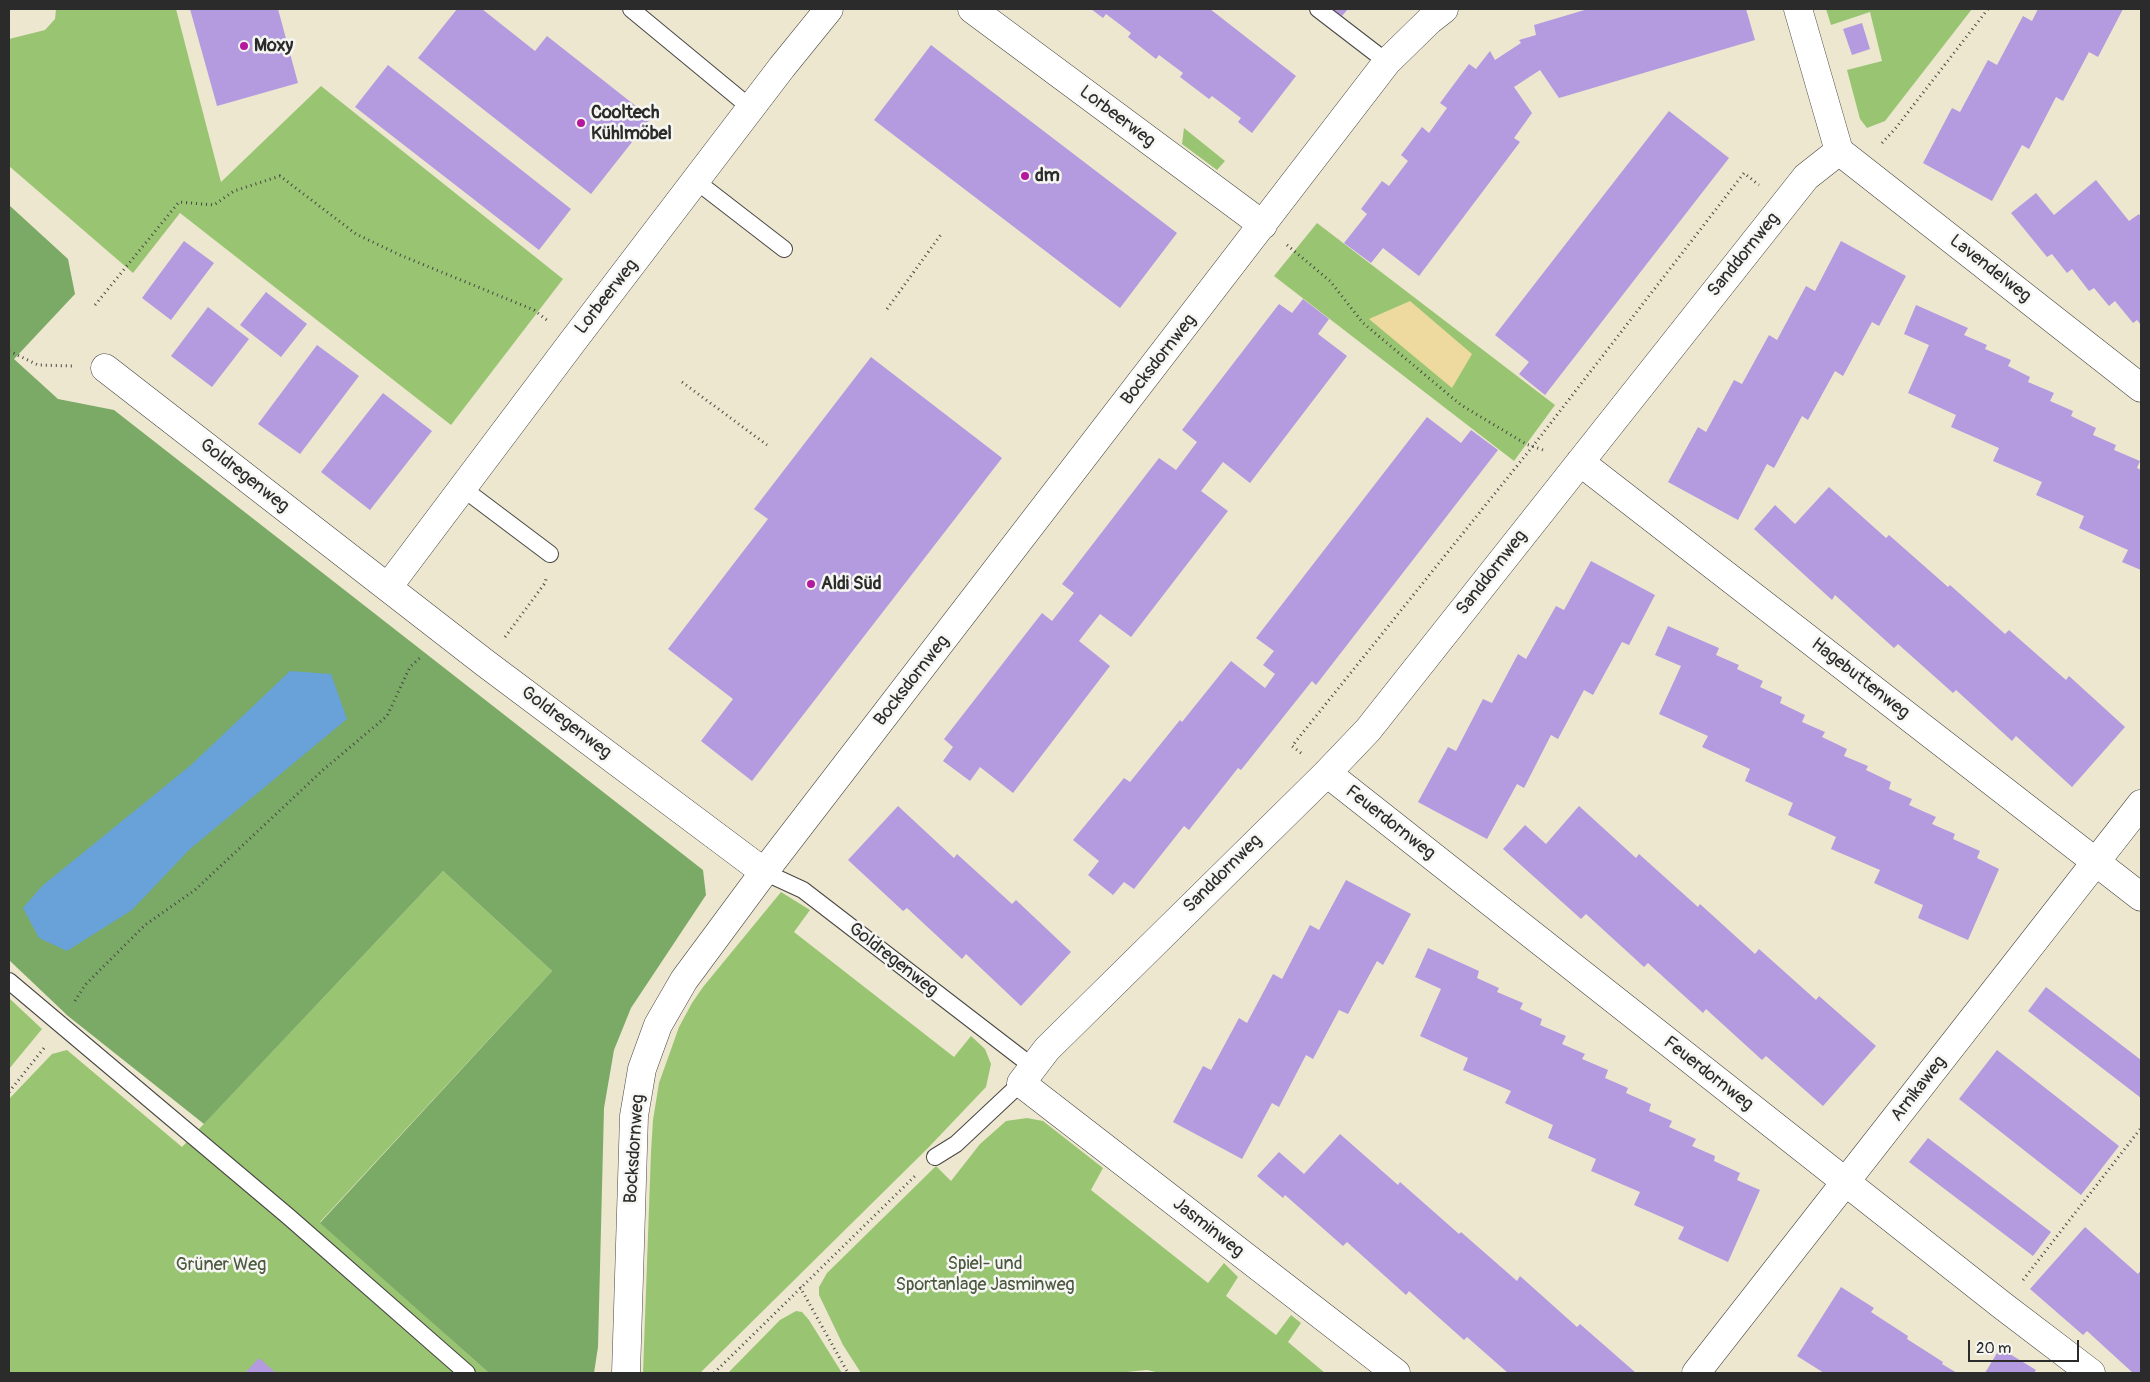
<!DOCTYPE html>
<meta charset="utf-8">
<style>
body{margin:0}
#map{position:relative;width:2150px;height:1382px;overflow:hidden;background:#ede7cf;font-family:Pangolin,sans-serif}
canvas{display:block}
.frame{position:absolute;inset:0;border:10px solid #2b2b2b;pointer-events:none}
.scale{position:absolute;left:1968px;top:1340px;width:111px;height:22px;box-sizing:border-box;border:2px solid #2b2b2b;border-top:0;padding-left:6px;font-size:15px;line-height:18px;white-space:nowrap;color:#2b2b2b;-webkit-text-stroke:4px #f6f6f2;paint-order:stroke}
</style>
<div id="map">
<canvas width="2150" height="1382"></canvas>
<div class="frame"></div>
<div class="scale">20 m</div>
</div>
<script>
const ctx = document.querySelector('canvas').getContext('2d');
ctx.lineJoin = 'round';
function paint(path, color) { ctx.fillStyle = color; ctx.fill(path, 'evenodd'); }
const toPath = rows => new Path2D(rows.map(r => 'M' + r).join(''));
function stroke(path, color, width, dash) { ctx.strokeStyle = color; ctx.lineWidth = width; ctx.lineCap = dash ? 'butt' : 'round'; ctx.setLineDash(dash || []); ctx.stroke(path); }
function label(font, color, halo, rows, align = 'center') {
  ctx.font = font + ' Pangolin,sans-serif'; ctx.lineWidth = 5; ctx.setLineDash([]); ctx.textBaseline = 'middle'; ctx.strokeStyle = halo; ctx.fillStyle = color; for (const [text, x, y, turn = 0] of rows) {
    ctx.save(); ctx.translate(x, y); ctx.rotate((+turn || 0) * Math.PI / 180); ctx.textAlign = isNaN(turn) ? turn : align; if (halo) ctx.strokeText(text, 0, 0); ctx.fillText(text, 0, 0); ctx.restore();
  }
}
paint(toPath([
 [56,9,176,9,221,182,321,86,563,279,451,425,180,213,133,273,9,166,9,39,45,30,55,19],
 [1826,9,1972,9,1885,121,1867,128,1860,119,1847,70,1882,61,1870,12,1831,25],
 [1184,128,1225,161,1217,170,1182,144],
 [1317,223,1555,405,1514,461,1274,276],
 [443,871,552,971,320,1222,489,1373,9,1373,9,1099,52,1054,67,1050,182,1147],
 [781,892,810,910,794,932,954,1057,971,1036,985,1049,991,1064,986,1087,928,1148,700,1373,643,1373,651,1152,653,1120,659,1083,679,1027,692,1003,703,987],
 [9,998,42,1029,9,1069],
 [1027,1118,1043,1121,1103,1168,1091,1190,1208,1283,1224,1263,1238,1277,1226,1296,1276,1335,1291,1315,1301,1323,1288,1342,1325,1373,1160,1373,1147,1370,1117,1373,861,1373,843,1345,819,1295,819,1287,827,1273,936,1166,951,1181,980,1144,1006,1121],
 [796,1311,802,1312,809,1320,842,1373,728,1373,780,1320]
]), '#99c573');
paint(toPath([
 [9,205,68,259,75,294,14,359,58,399,114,410,703,870,706,895,631,1008,614,1050,604,1108,598,1347,594,1373,489,1373,320,1223,552,971,443,871,204,1124,68,1016,9,960]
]), '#7aaa65');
paint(toPath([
 [1410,301,1472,354,1452,388,1369,319]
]), '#eeda9e');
paint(toPath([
 [290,671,331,674,347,719,190,849,132,910,67,951,39,938,23,908,42,886,191,765]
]), '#68a2d8');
paint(toPath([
 [190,9,278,9,298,83,217,106],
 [457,9,482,9,535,51,547,36,651,118,591,194,418,58],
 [1091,9,1210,9,1296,76,1252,133,1238,122,1241,118,1212,96,1209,99,1180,77,1183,73,1159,55,1156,59,1128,37,1131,33,1118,23,1106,14,1103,18],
 [1332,9,1348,9,1342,16],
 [1588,9,1746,9,1755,40,1559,98,1540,70,1514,87,1532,113,1514,138,1520,142,1419,276,1383,248,1371,263,1344,243,1367,214,1361,209,1382,181,1389,186,1408,161,1401,155,1422,127,1429,133,1447,108,1440,103,1469,64,1476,69,1490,51,1495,60,1521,43,1519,40,1536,35,1534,25],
 [2038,9,2123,9,2098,57,2089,52,2063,101,2056,97,2029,149,2022,145,1992,201,1923,163,1952,108,1960,112,1988,60,1997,65,2023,16,2032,21],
 [1862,23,1870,49,1852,55,1843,29],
 [931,45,1177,233,1120,308,874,120],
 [388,65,571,209,539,250,355,107],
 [1669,111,1729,158,1545,395,1519,374,1529,362,1495,335],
 [2096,180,2129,221,2139,214,2141,217,2141,325,2137,320,2133,323,2115,301,2109,306,2094,288,2089,291,2072,269,2067,273,2052,254,2047,257,2011,213,2036,193,2054,215],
 [184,241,214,263,171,320,142,298],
 [1841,241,1906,276,1879,326,1872,322,1843,376,1835,371,1808,420,1802,416,1774,468,1767,464,1738,520,1668,482,1698,427,1706,432,1734,380,1742,384,1769,335,1777,340,1806,286,1815,291],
 [266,292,307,324,281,357,240,325],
 [1303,299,1329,319,1318,334,1347,356,1250,483,1223,462,1201,491,1228,511,1131,637,1100,614,1089,628,1079,641,1110,666,1013,793,980,767,970,781,943,761,953,747,944,739,1042,613,1052,621,1074,593,1062,584,1159,458,1176,470,1197,442,1182,430,1279,304,1292,313],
 [1916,305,1968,328,1964,335,1987,345,1985,349,2011,360,2008,366,2030,377,2028,382,2054,393,2050,401,2073,411,2071,416,2096,428,2093,435,2116,445,2114,450,2140,461,2137,468,2141,470,2141,570,2122,562,2128,550,2079,528,2084,516,2036,495,2042,482,1993,461,1999,448,1951,427,1956,415,1908,393,1929,345,1904,334],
 [208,307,249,339,212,387,171,356],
 [317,345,359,376,300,454,258,424],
 [871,357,1002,458,752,781,701,741,733,699,668,649,768,519,754,509],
 [383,393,432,431,370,510,321,472],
 [1427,417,1461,443,1471,430,1498,450,1316,685,1312,681,1241,770,1238,768,1189,830,1184,826,1134,889,1124,882,1113,895,1088,875,1099,861,1073,840,1124,778,1130,782,1180,720,1182,722,1231,661,1265,688,1275,674,1263,665,1274,651,1256,638],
 [1829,487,1886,538,1889,535,1948,587,1950,585,2005,634,2009,630,2066,680,2069,676,2125,727,2072,787,2016,736,2012,741,1956,690,1953,693,1898,644,1894,648,1835,595,1832,600,1754,529,1775,505,1795,524],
 [1591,561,1655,595,1629,645,1622,642,1593,695,1584,690,1558,739,1551,735,1524,788,1517,784,1487,839,1418,802,1448,747,1456,751,1483,699,1492,703,1518,654,1526,659,1556,606,1564,610],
 [1668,626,1719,648,1716,655,1739,665,1737,669,1763,681,1760,687,1782,697,1780,703,1805,715,1802,722,1825,732,1822,737,1847,749,1844,756,1868,766,1866,770,1891,782,1889,789,1912,799,1909,805,1936,817,1932,824,1955,834,1953,839,1980,851,1977,858,1999,869,1968,940,1918,918,1923,905,1874,883,1880,870,1831,849,1836,837,1788,815,1793,803,1745,781,1750,769,1702,747,1708,736,1659,714,1681,666,1655,655],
 [898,806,954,858,957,854,1012,904,1016,900,1071,952,1021,1006,966,954,962,959,907,908,903,911,848,860],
 [1579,806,1636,858,1639,854,1698,907,1700,904,1755,954,1759,949,1816,1000,1819,996,1876,1046,1823,1106,1766,1056,1762,1060,1706,1009,1703,1013,1648,963,1644,967,1586,914,1581,919,1503,849,1525,825,1546,844],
 [1346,880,1411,914,1383,965,1377,961,1348,1014,1339,1010,1313,1059,1306,1055,1279,1107,1272,1103,1242,1159,1173,1122,1203,1066,1211,1070,1239,1018,1247,1023,1273,974,1282,979,1310,925,1319,930],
 [1428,948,1479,971,1477,978,1499,988,1497,992,1523,1003,1520,1009,1542,1019,1540,1025,1566,1036,1562,1044,1585,1054,1582,1059,1608,1070,1605,1078,1628,1088,1626,1093,1651,1104,1649,1111,1672,1121,1669,1127,1696,1139,1692,1146,1715,1156,1714,1161,1740,1173,1737,1180,1760,1190,1728,1262,1678,1239,1684,1227,1634,1205,1640,1192,1591,1171,1596,1159,1548,1138,1553,1125,1505,1103,1511,1091,1463,1070,1468,1058,1420,1036,1441,989,1415,977],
 [2046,987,2141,1060,2141,1098,2028,1011],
 [1997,1050,2119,1146,2081,1195,1959,1099],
 [1340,1134,1398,1185,1400,1182,1459,1234,1461,1232,1517,1281,1520,1276,1577,1327,1580,1324,1636,1373,1508,1373,1467,1337,1464,1340,1409,1291,1406,1295,1347,1242,1343,1246,1285,1195,1283,1198,1257,1176,1279,1152,1304,1174],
 [1928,1138,2051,1232,2033,1256,1909,1162],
 [2085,1227,2138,1274,2141,1270,2141,1373,2133,1373,2087,1331,2083,1335,2030,1289],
 [1841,1287,1874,1308,1871,1312,1908,1336,1907,1339,1943,1362,1942,1364,1957,1373,1824,1373,1797,1356],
 [2000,1348,2036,1370,2034,1373,1985,1373],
 [259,1358,276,1373,245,1373]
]), '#b49adf');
const lane = toPath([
 [631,9,752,109],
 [1318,9,1387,62],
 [696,181,784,249],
 [461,487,550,554],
 [764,872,803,890,1033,1067],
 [9,981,289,1217,467,1373],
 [935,1157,956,1144,1021,1083]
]);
const street = toPath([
 [972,9,1263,225],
 [1798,9,1839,151],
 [1839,151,2141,388],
 [105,368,485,663,764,872],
 [1580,462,2141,897],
 [388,587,573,341,782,67,829,9],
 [1327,773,2003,1306,2091,1373],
 [626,1373,634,1116,642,1069,658,1025,684,980,764,872,1387,62,1430,20,1444,9],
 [1396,1373,1021,1083,1047,1049,1327,773,1368,730,1806,177,1839,151],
 [1696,1373,2141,804]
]);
stroke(lane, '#484744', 18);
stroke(street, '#484744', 29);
stroke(toPath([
 [1882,143,1895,129,1988,9],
 [1287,245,1330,281,1363,323,1461,405,1526,444,1546,451],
 [95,305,179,202,214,205,234,191,280,176,356,234,400,255,534,310,548,321],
 [887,309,942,233],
 [9,351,38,365,73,366],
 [682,382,767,445],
 [505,637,545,583,546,579],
 [1301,753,1292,746,1533,446,1744,173,1759,185],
 [75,1001,85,985,145,925,195,890,323,770,387,716,410,667,422,656],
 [9,1092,44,1048],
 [2023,1280,2141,1128],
 [800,1287,848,1373],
 [714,1373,915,1176]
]), '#484744', 3, [1, 4]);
stroke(lane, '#fff', 16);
stroke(street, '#fff', 28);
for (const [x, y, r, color] of [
 [244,46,5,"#b5179e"],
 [581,123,5,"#b5179e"],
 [1025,176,5,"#b5179e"],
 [811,584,5,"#b5179e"]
]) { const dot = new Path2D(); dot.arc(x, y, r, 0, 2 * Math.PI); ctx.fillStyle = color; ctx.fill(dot); stroke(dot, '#f6f6f2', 2); }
label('bold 18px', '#2b2b2b', '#f6f6f2', [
 ["Moxy",254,46],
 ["Cooltech",591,113],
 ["Kühlmöbel",591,134],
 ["dm",1035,176],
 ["Aldi Süd",821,584]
], 'left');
label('18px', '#2b2b2b', '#f6f6f2', [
 ["Lorbeerweg",1117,117,37],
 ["Sanddornweg",1744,255,-51],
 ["Lavendelweg",1990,269,38],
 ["Lorbeerweg",607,297,-52],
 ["Bocksdornweg",1159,360,-52],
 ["Goldregenweg",244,476,38],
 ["Sanddornweg",1492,573,-52],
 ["Hagebuttenweg",1860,679,38],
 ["Bocksdornweg",912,681,-52],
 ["Goldregenweg",566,723,37],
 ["Feuerdornweg",1390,823,38],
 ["Sanddornweg",1223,874,-45],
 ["Goldregenweg",893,960,38],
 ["Feuerdornweg",1708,1074,38],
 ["Arnikaweg",1919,1089,-52],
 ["Bocksdornweg",635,1149,-86],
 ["Jasminweg",1208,1228,38]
]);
label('18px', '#4c5941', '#f6f6f2', [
 ["Spiel- und",985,1264],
 ["Sportanlage Jasminweg",985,1285],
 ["Grüner Weg",221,1265]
]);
</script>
